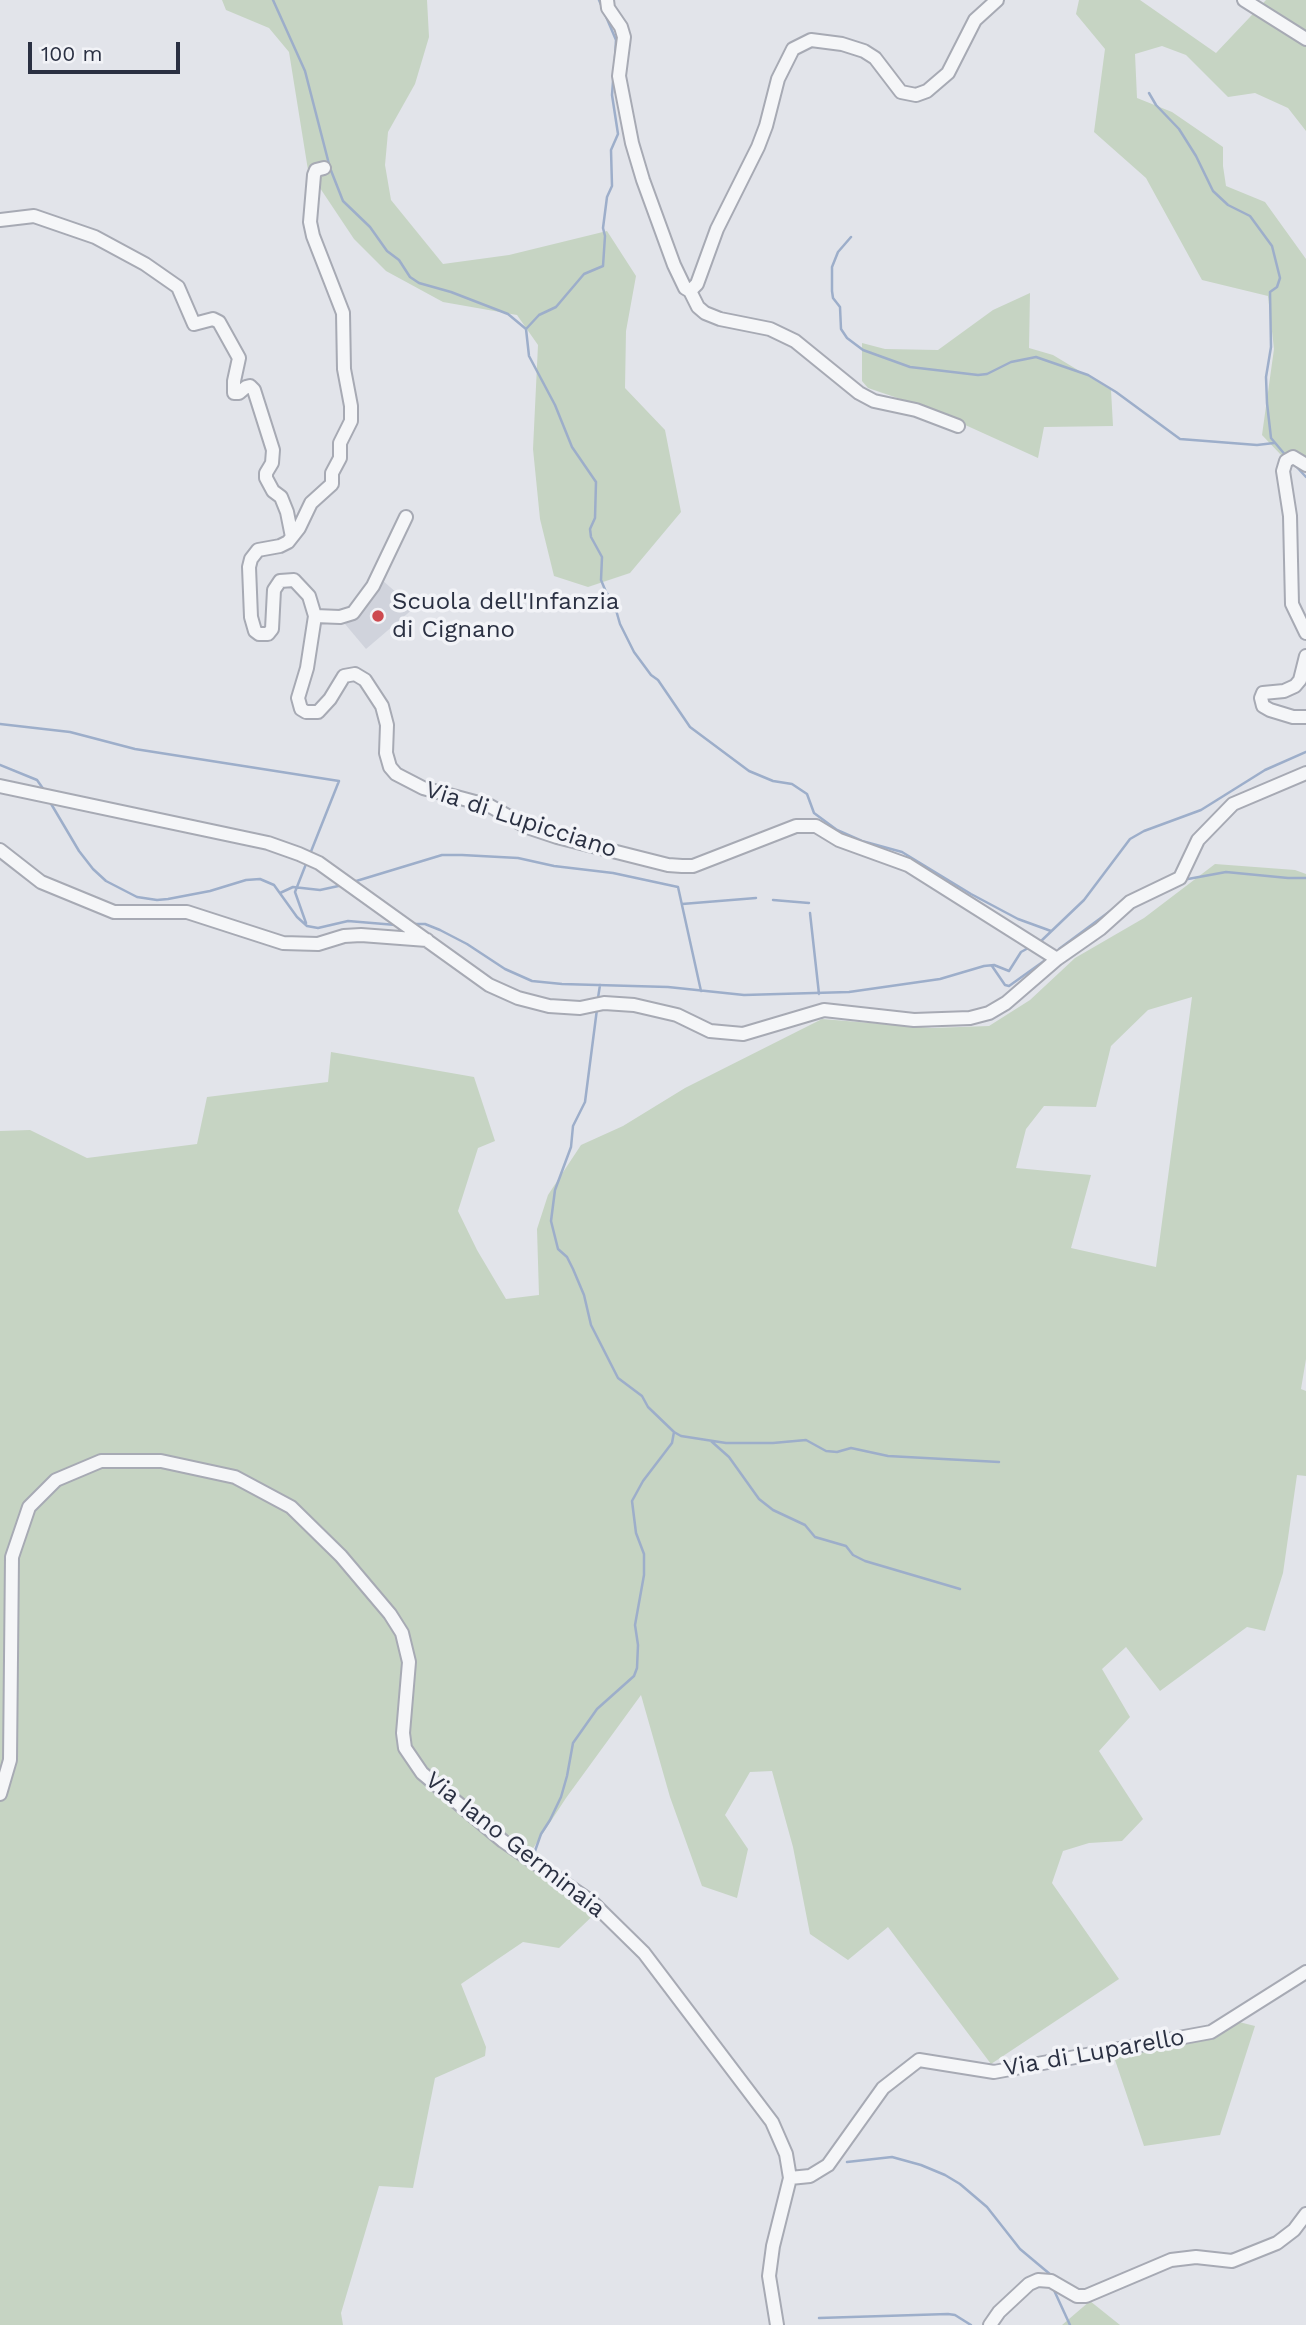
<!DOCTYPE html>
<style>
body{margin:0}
#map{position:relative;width:1306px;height:2325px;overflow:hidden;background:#e2e4ea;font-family:"Work Sans",sans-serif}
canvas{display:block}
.scale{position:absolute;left:28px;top:42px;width:152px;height:32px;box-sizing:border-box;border:4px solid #2a3042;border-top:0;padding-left:9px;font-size:21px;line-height:24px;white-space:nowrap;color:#2a3042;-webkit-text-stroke:5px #f2f3f7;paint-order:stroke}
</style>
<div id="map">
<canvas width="1306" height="2325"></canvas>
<div class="scale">100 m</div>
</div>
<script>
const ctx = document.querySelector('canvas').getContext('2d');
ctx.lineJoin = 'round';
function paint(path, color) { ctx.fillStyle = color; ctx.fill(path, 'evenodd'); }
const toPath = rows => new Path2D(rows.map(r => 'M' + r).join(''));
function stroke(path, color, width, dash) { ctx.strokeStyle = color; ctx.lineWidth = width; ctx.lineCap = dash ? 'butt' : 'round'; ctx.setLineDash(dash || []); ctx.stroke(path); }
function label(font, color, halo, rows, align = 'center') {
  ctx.font = font + ' "Work Sans",sans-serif'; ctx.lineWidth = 7; ctx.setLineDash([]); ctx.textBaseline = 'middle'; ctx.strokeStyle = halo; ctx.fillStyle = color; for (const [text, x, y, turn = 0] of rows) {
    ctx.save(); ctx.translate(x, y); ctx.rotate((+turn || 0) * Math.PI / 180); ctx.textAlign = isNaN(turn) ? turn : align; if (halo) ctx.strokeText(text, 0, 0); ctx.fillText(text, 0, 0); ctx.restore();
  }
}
paint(toPath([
 [382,580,414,608,366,649,345,624]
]), '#d0d3dc');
paint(toPath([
 [222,0,427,0,429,37,415,84,388,132,385,165,391,200,443,264,509,255,607,231,636,276,626,331,625,388,665,430,681,512,630,573,588,587,554,576,540,519,533,449,538,345,517,315,443,302,386,271,354,239,308,170,289,52,269,28,226,10],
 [1079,0,1140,0,1216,53,1266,0,1306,0,1306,131,1288,108,1255,93,1228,97,1186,55,1162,46,1135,54,1137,98,1172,112,1223,147,1223,166,1226,186,1265,202,1306,259,1306,470,1282,456,1262,435,1274,349,1268,296,1202,280,1146,178,1094,132,1105,49,1076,14],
 [1030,293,1029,348,1053,355,1111,390,1113,426,1044,427,1038,458,930,409,868,388,862,381,862,343,885,349,938,350,993,310],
 [1215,864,1295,870,1306,874,1306,1359,1301,1389,1306,1391,1306,1476,1297,1475,1283,1573,1265,1631,1247,1627,1160,1691,1126,1647,1102,1669,1130,1717,1099,1751,1143,1819,1122,1841,1089,1843,1063,1851,1052,1883,1119,1979,991,2064,888,1927,848,1960,810,1934,793,1847,772,1771,750,1772,725,1815,748,1849,737,1898,702,1886,670,1797,641,1695,566,1798,532,1850,603,1906,559,1948,523,1942,461,1984,486,2047,485,2056,435,2078,413,2188,379,2186,341,2313,343,2325,0,2325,0,1131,30,1130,87,1158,197,1144,207,1097,328,1082,331,1052,474,1077,495,1141,478,1148,458,1211,477,1250,506,1299,539,1295,537,1229,548,1195,581,1145,623,1126,685,1088,822,1019,932,1028,989,1026,1030,1000,1075,958,1144,918],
 [1192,997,1156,1267,1071,1248,1091,1175,1016,1168,1026,1129,1044,1106,1096,1107,1111,1046,1148,1010],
 [1239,2022,1255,2026,1220,2135,1144,2146,1114,2057,1214,2039],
 [1090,2301,1120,2325,1062,2325]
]), '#c6d4c3');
stroke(toPath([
 [273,0,305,71,330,168,343,201,370,227,387,251,399,260,410,277,419,283,451,292,508,314,526,329,529,356,555,405,572,447,596,482,595,518,590,529,591,537,602,557,601,580,606,592,614,603,620,624,634,652,651,675,658,680,690,727,749,771,773,781,792,784,807,794,814,813,837,830,862,841,902,852,971,894,1018,919,1051,931],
 [599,0,616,40,615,58],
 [1149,93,1156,105,1179,129,1196,156,1213,191,1228,205,1250,216,1272,246,1280,278,1277,287,1270,292,1271,347,1266,377,1267,403,1271,438,1287,457],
 [851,237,838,252,832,267,832,291,833,298,840,307,841,329,847,338,863,350,910,367,978,375,987,374,1011,362,1036,357,1088,375,1116,392,1180,439,1257,445,1274,443],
 [526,329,539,315,556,307,584,274,603,266,605,236,603,228,607,197,612,186,611,150,618,134,612,95,614,68],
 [1294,464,1306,477],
 [0,724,70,732,135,749,339,781,310,854],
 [0,765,37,780,44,790],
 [50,802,79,851,93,869,106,881,137,897,157,900,168,899,210,891,246,880,260,879,274,885,297,917,307,926,318,928,348,921,396,925],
 [1188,879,1226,872,1288,878,1306,878],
 [353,882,442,855,462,855,518,858,554,866,613,873,678,887,701,991],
 [280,893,293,887,320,890,343,885],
 [773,900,809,903],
 [682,904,756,898],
 [810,913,819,994],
 [306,923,295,892,306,864],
 [414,924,425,924,440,930,467,944,505,969,532,981,562,984,668,987,744,995,849,992,940,979,984,966,994,965,1009,971,1021,952,1030,947],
 [1039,943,1084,900,1130,839,1144,831,1201,810,1265,770,1306,752],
 [1059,949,1121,903],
 [992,966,1005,985,1009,986,1044,961],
 [598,998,600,985],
 [674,1432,681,1436,726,1443,773,1443,806,1440,826,1451,837,1452,851,1448,888,1456,999,1462],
 [711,1441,729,1457,759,1499,773,1510,805,1525,815,1537,846,1546,853,1555,865,1561,960,1589],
 [535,1851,541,1834,550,1820,561,1797,567,1776,573,1743,597,1709,634,1676,637,1668,638,1645,635,1625,644,1575,644,1554,636,1533,632,1501,643,1481,672,1443,674,1432,648,1407,642,1396,618,1378,591,1325,584,1295,573,1269,567,1257,558,1249,551,1221,555,1190,571,1147,573,1126,585,1102,597,1009],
 [847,2162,892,2157,921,2165,945,2175,960,2184,987,2207,1020,2249,1051,2275],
 [1053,2288,1070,2325],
 [819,2318,948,2314,955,2315,971,2325]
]), '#9daeca', 2.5);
const minor = toPath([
 [607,0,608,8,621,27,624,37,619,76,632,143,643,180,674,265,685,288,690,291,697,284,717,229,758,147,766,126,778,79,793,49,811,40,842,44,864,51,875,58,901,92,916,95,927,91,948,73,975,20,997,0],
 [1244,0,1306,39],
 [324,168,316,170,314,175,310,222,313,236,343,313,344,369,351,406,351,421,340,443,340,458,332,473,332,484,311,503,299,528,288,542,280,546,258,550,251,559,249,567,251,617,255,631,259,634,268,634,272,629,274,590,280,581,294,580,309,596,315,616,307,668,298,698,301,709,306,712,318,712,330,699,344,676,355,674,365,680,382,706,387,725,386,753,390,767,396,774,423,788,490,806,527,827,557,837,668,865,682,866,693,866,796,826,816,826,839,840,908,865,1057,959],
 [0,220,34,216,95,237,145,264,178,287,194,324,213,319,219,322,239,358,234,381,234,393,239,393,246,387,250,386,254,390,273,450,272,463,266,473,266,478,273,491,281,497,287,512,292,537],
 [690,291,698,307,705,313,720,319,770,329,795,341,859,393,874,401,916,410,958,426],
 [1306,465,1293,457,1286,461,1283,471,1290,516,1292,604,1306,633],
 [315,616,340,617,353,613,373,586,406,517],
 [1306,656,1300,680,1295,686,1284,691,1263,693,1261,698,1263,706,1270,710,1293,717,1306,717],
 [0,786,268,843,299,854,319,863,489,985,518,998,549,1006,580,1008,604,1003,634,1005,677,1015,710,1031,743,1034,824,1010,914,1020,970,1018,989,1013,1006,1003,1057,959,1100,929,1130,902,1180,878,1198,840,1233,804,1306,773],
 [0,850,41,882,114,912,187,912,283,943,318,944,344,936,361,935,427,940],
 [0,1794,10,1760,12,1557,29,1507,56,1480,101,1461,161,1461,235,1477,291,1507,341,1556,390,1614,402,1633,409,1662,403,1733,405,1748,422,1773,503,1841,592,1902,644,1953,772,2122,786,2154,790,2178,773,2246,769,2276,777,2325],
 [790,2178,810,2176,828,2165,883,2088,919,2060,994,2072,1211,2032,1306,1972],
 [990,2325,999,2312,1029,2284,1038,2280,1051,2281,1077,2296,1086,2296,1171,2260,1196,2257,1232,2261,1277,2243,1294,2230,1306,2214]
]);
stroke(minor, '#a7aab4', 16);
stroke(minor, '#f5f6f8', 12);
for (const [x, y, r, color] of [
 [378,616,7,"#cd494f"]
]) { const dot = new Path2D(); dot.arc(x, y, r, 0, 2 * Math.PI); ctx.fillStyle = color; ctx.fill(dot); stroke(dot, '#f2f3f7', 2.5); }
label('24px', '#2a3042', '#f2f3f7', [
 ["Scuola dell'Infanzia",392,602],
 ["di Cignano",392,630]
], 'left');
label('24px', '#2a3042', '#f2f3f7', [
 ["Via di Lupicciano",521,820,18],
 ["Via Iano Germinaia",515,1845,38],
 ["Via di Luparello",1094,2053,-10]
]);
</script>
